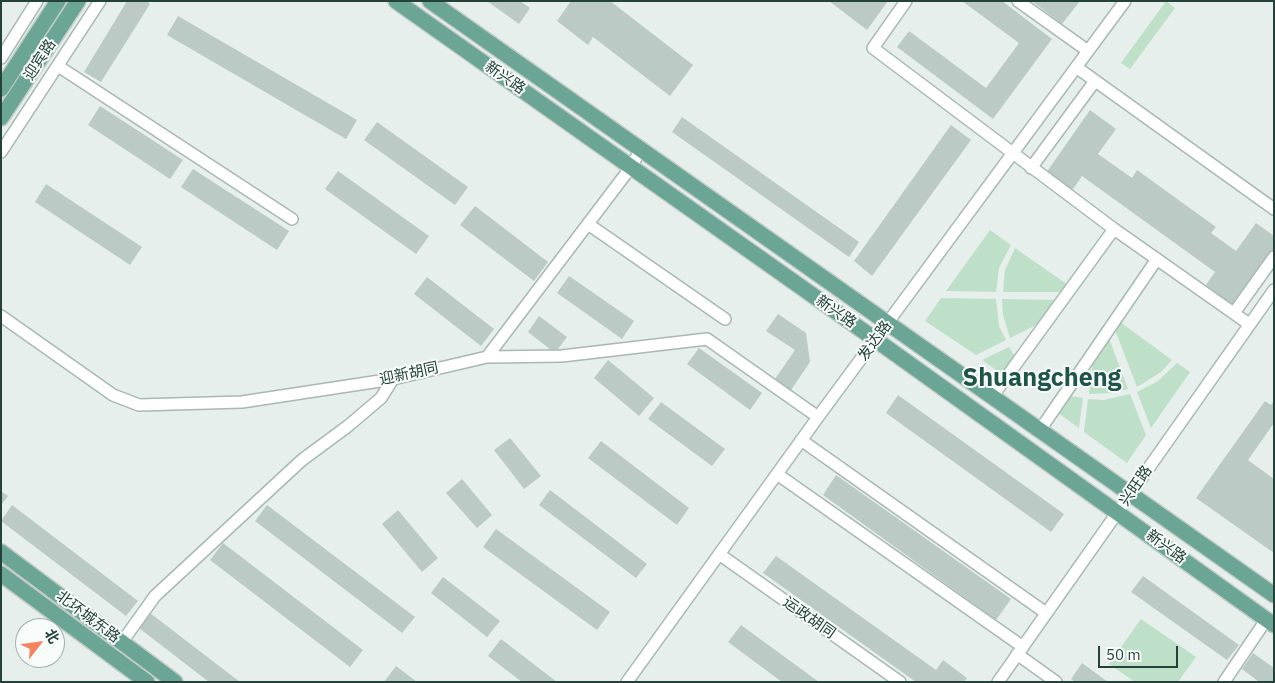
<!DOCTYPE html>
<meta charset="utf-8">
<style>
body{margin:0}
#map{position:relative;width:1275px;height:683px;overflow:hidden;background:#e6efeb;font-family:"IBM Plex Sans","Noto Sans SC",sans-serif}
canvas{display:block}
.frame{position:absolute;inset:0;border:2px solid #24423a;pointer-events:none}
.north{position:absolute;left:15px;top:618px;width:50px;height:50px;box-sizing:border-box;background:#f7fbf9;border:1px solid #a3b1ad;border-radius:50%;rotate:60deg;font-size:14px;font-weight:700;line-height:20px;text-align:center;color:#24423a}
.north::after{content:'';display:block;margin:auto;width:18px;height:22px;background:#f4845f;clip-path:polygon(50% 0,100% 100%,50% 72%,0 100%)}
.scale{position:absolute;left:1098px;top:646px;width:80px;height:22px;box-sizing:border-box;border:2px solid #24423a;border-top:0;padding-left:6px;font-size:15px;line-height:18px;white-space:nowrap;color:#24423a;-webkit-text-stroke:4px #f7fbf9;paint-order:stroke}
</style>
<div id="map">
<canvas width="1275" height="683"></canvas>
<div class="frame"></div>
<div class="north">北</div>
<div class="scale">50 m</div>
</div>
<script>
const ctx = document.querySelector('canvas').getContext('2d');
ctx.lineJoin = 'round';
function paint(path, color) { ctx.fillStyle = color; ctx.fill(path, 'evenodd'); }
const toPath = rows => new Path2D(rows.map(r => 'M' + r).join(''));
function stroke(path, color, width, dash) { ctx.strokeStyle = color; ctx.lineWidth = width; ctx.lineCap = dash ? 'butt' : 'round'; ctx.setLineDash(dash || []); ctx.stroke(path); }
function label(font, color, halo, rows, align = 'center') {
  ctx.font = font + ' "IBM Plex Sans","Noto Sans SC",sans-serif'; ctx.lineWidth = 4; ctx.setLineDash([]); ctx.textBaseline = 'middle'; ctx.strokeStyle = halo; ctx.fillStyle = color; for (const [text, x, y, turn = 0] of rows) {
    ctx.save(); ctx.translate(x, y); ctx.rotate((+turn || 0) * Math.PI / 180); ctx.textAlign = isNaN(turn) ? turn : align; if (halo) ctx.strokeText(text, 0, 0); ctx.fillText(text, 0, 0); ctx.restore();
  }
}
paint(toPath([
 [1166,1,1175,8,1130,69,1121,63],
 [990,230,1011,245,999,268,996,292,946,291],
 [1015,248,1068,285,1062,292,1003,292,1005,270],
 [941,298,996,299,999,326,1006,340,976,355,925,321],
 [1002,299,1056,300,1040,323,1010,338,1003,315],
 [1120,322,1172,360,1161,372,1137,387,1115,330],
 [1109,338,1128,389,1113,393,1089,394,1093,361],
 [1009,347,1016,358,1003,375,982,360],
 [1177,363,1190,372,1151,428,1137,392,1158,381],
 [1130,394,1146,435,1127,463,1084,432,1088,399,1104,400],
 [1069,396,1083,398,1079,428,1058,413],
 [1141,619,1196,657,1178,682,1135,682,1109,664]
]), '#bfe0c8');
paint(toPath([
 [127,1,146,1,150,4,101,82,84,72],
 [487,1,520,1,530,8,519,24],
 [571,1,610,1,693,65,670,96,593,37,588,45,557,21],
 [829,1,888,1,867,30],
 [962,1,1002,1,1052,39,993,119,897,47,909,31,986,88,1019,43],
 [1032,1,1080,1,1062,24],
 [178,16,357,120,346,139,167,35],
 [100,106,183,160,170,179,88,125],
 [1090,110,1116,129,1098,154,1132,178,1137,170,1216,227,1211,233,1236,251,1256,223,1274,236,1274,252,1234,306,1206,285,1215,272,1082,176,1071,192,1046,173],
 [682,117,859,242,849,257,672,132],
 [377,122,468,187,455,205,364,140],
 [951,125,971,140,872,276,854,261],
 [193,169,289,231,277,250,181,187],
 [338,171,429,236,416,254,325,189],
 [46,184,142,247,130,265,35,202],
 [475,206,548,262,534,281,460,225],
 [569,276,634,321,622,339,557,293],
 [427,277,494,329,481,346,414,294],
 [778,314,806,333,810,362,789,393,773,382,795,350,766,331],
 [539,316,567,337,555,353,528,332],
 [699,348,762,393,750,410,687,364],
 [608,360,654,398,639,416,594,378],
 [898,395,1064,514,1051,532,886,413],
 [1265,401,1271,405,1274,401,1274,423,1248,460,1274,479,1274,553,1196,498],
 [661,402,725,449,712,466,648,419],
 [510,438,541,476,524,489,494,450],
 [601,441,689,508,677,525,588,458],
 [836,475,1011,599,996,620,823,495],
 [462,479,492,515,477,528,446,493],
 [550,490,647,564,636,578,539,505],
 [1,491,8,496,1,505],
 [12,505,138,601,126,616,1,521],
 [267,505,415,617,402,633,255,521],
 [398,510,438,558,422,572,382,524],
 [496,529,610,612,597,630,483,547],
 [223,543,363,650,350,667,210,560],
 [776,556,936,670,943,660,967,678,964,682,916,682,763,573],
 [1143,576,1239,645,1227,660,1131,592],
 [443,577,500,621,487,637,431,593],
 [150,613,240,682,209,682,139,628],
 [741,625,819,682,782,682,728,642],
 [501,639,557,682,522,682,488,656],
 [1253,653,1274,668,1274,682,1259,682,1242,669],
 [1082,663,1108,682,1075,682,1071,679],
 [396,666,417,682,384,682]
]), '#bbcac4');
const minor = toPath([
 [906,1,873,48,1114,229,1249,324],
 [1018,1,1088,51],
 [1,58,37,1],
 [58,66,292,219],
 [1076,67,1274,209],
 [1,152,100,1],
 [1031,168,1095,81],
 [588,224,725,319],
 [1234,313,1274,257],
 [1,316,113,395,139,405,242,402,393,379,487,357,562,356,707,339,818,417],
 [487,357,631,167,641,149],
 [992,397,1114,229],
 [1040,430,1157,259],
 [801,440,1046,613],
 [777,474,1023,647],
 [719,554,900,682],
 [122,642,155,596,302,460,348,426,381,398,393,379],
 [1017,654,1056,682],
 [627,682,818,417,1125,1],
 [998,682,1274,290],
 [1224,682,1266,620]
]);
const major = toPath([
 [396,1,876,340,1274,625],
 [430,1,1274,595],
 [1,89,58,1],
 [1,118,78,1],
 [1,552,175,682],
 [1,574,147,682]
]);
stroke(minor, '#a8b8b2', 14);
stroke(major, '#c2cac8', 18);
stroke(minor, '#fff', 11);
stroke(major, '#6aa596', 15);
label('15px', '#24423a', '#f7fbf9', [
 ["迎宾路",40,60,-57],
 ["新兴路",505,78,35],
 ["新兴路",836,312,35],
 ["发达路",875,341,-54],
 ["迎新胡同",409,374,-12],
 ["兴旺路",1136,486,-55],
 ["新兴路",1166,547,36],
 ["北环城东路",88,617,37],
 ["运政胡同",809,618,35]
]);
label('bold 25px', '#1f5548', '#f7fbf9', [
 ["Shuangcheng",1042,379]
]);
</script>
